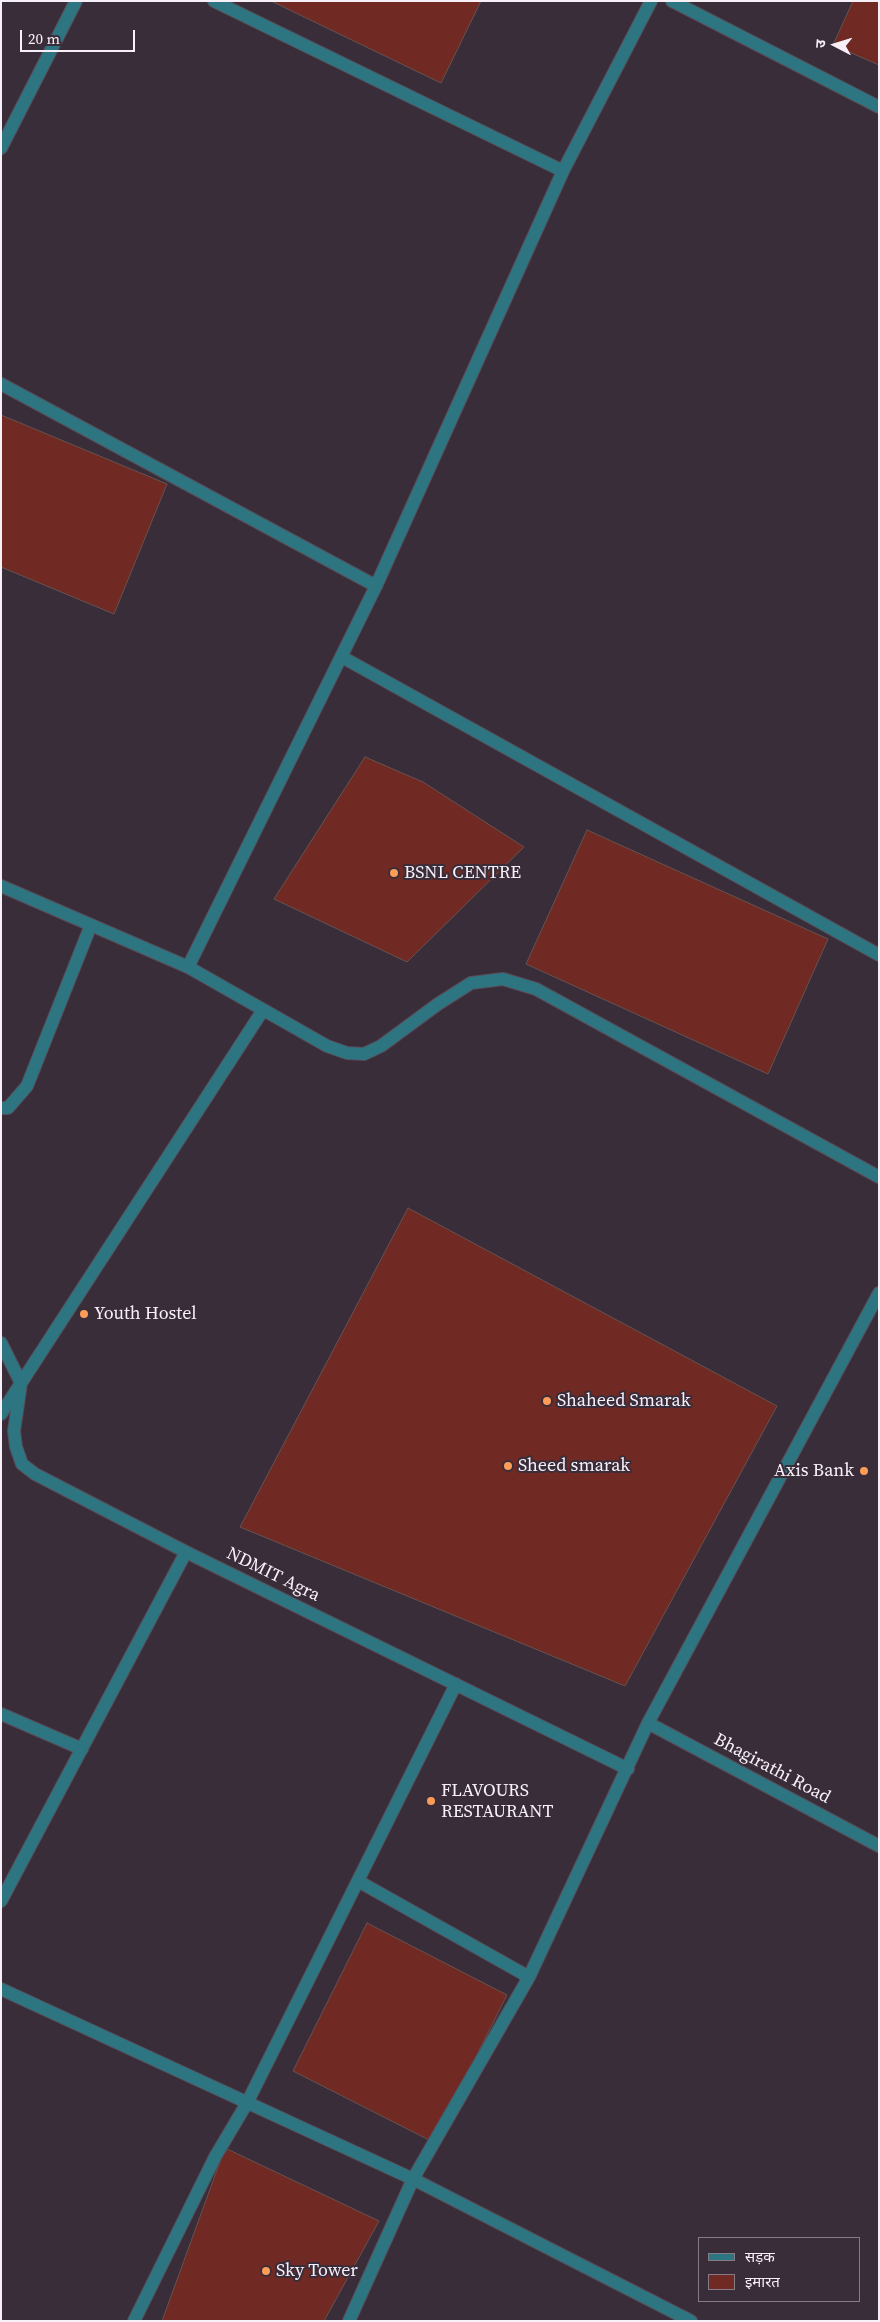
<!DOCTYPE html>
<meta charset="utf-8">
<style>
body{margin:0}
#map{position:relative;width:880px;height:2322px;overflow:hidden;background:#392d3a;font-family:"Source Serif 4","Noto Sans Devanagari",serif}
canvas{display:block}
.frame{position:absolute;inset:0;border:2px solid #f8f0f9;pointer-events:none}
.legend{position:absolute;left:698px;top:2237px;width:162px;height:65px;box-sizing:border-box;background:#392d3a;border:1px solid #857b86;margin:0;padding:6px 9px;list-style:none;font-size:15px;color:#f8f0f9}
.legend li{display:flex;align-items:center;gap:10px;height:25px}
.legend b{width:25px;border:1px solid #857b86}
.north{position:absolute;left:810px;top:20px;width:50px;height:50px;-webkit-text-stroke:4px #392d3a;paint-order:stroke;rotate:275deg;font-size:14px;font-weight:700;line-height:20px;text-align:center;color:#f8f0f9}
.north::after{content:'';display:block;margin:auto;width:18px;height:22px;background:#f8f0f9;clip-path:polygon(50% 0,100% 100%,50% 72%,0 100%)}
.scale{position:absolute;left:20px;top:30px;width:115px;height:22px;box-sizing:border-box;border:2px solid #f8f0f9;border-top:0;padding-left:6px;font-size:15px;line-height:18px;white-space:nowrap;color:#f8f0f9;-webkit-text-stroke:4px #392d3a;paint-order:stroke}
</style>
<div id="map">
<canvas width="880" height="2322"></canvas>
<div class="frame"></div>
<ul class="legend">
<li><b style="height:6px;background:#2d7581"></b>सड़क</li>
<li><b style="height:14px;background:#702923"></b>इमारत</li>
</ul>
<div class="north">उ</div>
<div class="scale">20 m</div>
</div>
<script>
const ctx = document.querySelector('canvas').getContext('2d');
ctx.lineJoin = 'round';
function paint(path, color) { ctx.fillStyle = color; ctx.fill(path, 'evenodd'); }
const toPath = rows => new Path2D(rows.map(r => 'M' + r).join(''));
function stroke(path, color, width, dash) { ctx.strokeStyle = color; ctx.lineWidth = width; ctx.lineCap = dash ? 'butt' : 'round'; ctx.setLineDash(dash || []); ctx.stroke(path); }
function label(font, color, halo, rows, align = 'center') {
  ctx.font = font + ' "Source Serif 4",serif'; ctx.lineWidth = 4; ctx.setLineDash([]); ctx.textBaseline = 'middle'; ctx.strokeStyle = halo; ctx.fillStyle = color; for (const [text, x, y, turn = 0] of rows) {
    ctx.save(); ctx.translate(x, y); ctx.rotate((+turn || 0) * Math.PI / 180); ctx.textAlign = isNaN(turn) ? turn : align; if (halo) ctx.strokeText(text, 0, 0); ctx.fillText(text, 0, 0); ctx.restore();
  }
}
const building = toPath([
 [271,1,481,1,441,83,271,1],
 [853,1,879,1,879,65,833,45,853,1],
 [1,415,167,484,114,614,1,567,1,415],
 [365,757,423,782,524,847,407,962,274,899,365,757],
 [587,830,828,939,768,1074,526,964,587,830],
 [408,1208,777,1406,625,1686,240,1527,408,1208],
 [367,1923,507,1995,433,2142,293,2071,367,1923],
 [225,2148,379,2221,324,2321,162,2321,225,2148]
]);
paint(building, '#702923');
stroke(building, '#675350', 1);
const lane = toPath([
 [1,148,76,1],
 [1,384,376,586],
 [342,657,879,955],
 [1,886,188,967,327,1046,347,1053,364,1054,381,1046,438,1004,471,983,503,979,536,989,879,1177],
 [188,967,376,586,563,171,214,1],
 [1,1108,8,1108,27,1086,91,925],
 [1,1343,21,1383,14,1431,16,1447,22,1464,35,1474,186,1552,628,1769],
 [1,1414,263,1010],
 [1,1714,82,1749],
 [648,1723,879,1846],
 [358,1881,529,1977],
 [1,1901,186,1552],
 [1,1989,413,2179,691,2321],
 [134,2321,215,2157,247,2103,456,1684],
 [349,2321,413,2179,529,1977,648,1723,879,1293]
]);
const street = toPath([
 [672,1,879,107],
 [563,171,651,1]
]);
stroke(lane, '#584c59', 14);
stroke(street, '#584c59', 14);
stroke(lane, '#2d7581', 12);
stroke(street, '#2d7581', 12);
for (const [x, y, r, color] of [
 [394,873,5,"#fd9c57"],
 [84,1314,5,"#fd9c57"],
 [547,1401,5,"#fd9c57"],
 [508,1466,5,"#fd9c57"],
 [864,1471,5,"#fd9c57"],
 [431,1801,5,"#fd9c57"],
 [266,2271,5,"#fd9c57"]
]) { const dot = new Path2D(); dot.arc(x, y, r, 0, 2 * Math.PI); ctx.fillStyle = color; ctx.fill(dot); stroke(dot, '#392d3a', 2); }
label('18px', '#f8f0f9', '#392d3a', [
 ["BSNL CENTRE",404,873],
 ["Youth Hostel",94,1314],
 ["Shaheed Smarak",557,1401],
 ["Sheed smarak",518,1466],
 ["Axis Bank",854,1471,"right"],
 ["FLAVOURS",441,1791],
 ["RESTAURANT",441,1812],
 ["Sky Tower",276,2271]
], 'left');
label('18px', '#f8f0f9', '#392d3a', [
 ["NDMIT Agra",273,1575,26],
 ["Bhagirathi Road",772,1769,28]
]);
</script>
